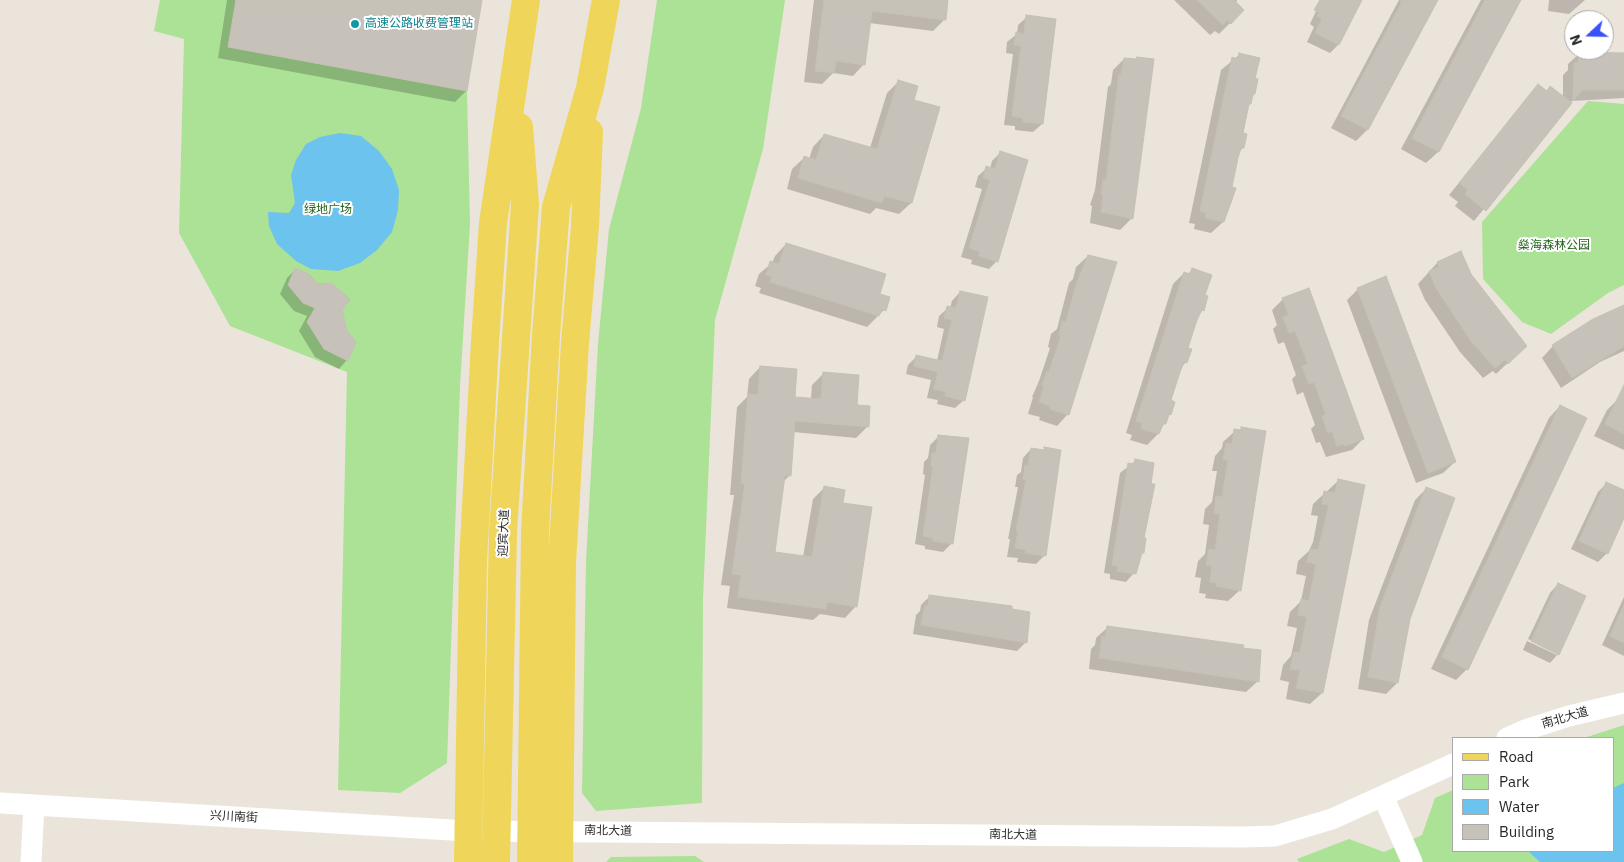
<!DOCTYPE html>
<meta charset="utf-8">
<style>
body{margin:0}
#map{position:relative;width:1624px;height:862px;overflow:hidden;background:#ebe4da;font-family:"IBM Plex Sans",sans-serif}
canvas{display:block}
.legend{position:absolute;left:1452px;top:737px;width:162px;height:115px;box-sizing:border-box;background:#fff;border:1px solid #a9a9a9;margin:0;padding:6px 9px;list-style:none;font-size:15px;color:#282828}
.legend li{display:flex;align-items:center;gap:10px;height:25px}
.legend b{width:25px;border:1px solid #a9a9a9}
.north{position:absolute;left:1564px;top:10px;width:50px;height:50px;box-sizing:border-box;background:#fff;border:1px solid #a9a9a9;border-radius:50%;rotate:249deg;font-size:14px;font-weight:700;line-height:20px;text-align:center;color:#282828}
.north::after{content:'';display:block;margin:auto;width:18px;height:22px;background:#3951f8;clip-path:polygon(50% 0,100% 100%,50% 72%,0 100%)}
</style>
<div id="map">
<canvas width="1624" height="862"></canvas>
<ul class="legend">
<li><b style="height:6px;background:#efd65a"></b>Road</li>
<li><b style="height:14px;background:#abe296"></b>Park</li>
<li><b style="height:14px;background:#6cc3ed"></b>Water</li>
<li><b style="height:14px;background:#c6c1b9"></b>Building</li>
</ul>
<div class="north">N</div>
</div>
<script>
const ctx = document.querySelector('canvas').getContext('2d');
ctx.lineJoin = 'round';
function paint(path, color) { ctx.fillStyle = color; ctx.fill(path, 'evenodd'); }
const toPath = rows => new Path2D(rows.map(r => 'M' + r).join(''));
function stroke(path, color, width, dash) { ctx.strokeStyle = color; ctx.lineWidth = width; ctx.lineCap = dash ? 'butt' : 'round'; ctx.setLineDash(dash || []); ctx.stroke(path); }
function label(font, color, halo, rows, align = 'center') {
  ctx.font = font + ' "IBM Plex Sans","Noto Sans SC",sans-serif'; ctx.lineWidth = 4; ctx.setLineDash([]); ctx.textBaseline = 'middle'; ctx.strokeStyle = halo; ctx.fillStyle = color; for (const [text, x, y, turn = 0] of rows) {
    ctx.save(); ctx.translate(x, y); ctx.rotate((+turn || 0) * Math.PI / 180); ctx.textAlign = isNaN(turn) ? turn : align; if (halo) ctx.strokeText(text, 0, 0); ctx.fillText(text, 0, 0); ctx.restore();
  }
}
paint(toPath([
 [160,0,236,0,229,47,467,91,470,224,460,386,447,763,400,793,338,790,347,372,230,326,179,233,184,39,154,31],
 [657,0,785,0,763,149,715,320,703,599,702,803,596,811,582,793,586,561,598,344,609,229,641,108],
 [1588,101,1624,104,1624,285,1608,293,1551,334,1522,322,1483,279,1482,222],
 [1624,725,1624,862,1299,862,1297,859,1349,839,1384,852,1422,835,1435,798,1453,790,1453,851,1613,851,1613,738,1584,738],
 [695,856,704,862,606,862,611,857]
]), '#abe296');
paint(toPath([
 [340,133,361,136,379,151,392,169,399,190,398,210,392,232,377,250,360,263,338,271,311,269,296,261,277,244,269,226,268,212,289,213,295,203,291,175,296,160,306,144,320,137],
 [1624,783,1624,862,1540,862,1528,851,1613,851,1613,788]
]), '#6cc3ed');
paint(toPath([
 [227,0,480,0,466,91,455,102,218,58],
 [814,0,942,0,947,1,944,20,933,31,869,23,864,64,853,76,833,73,822,84,804,82],
 [1174,0,1237,0,1230,23,1219,34,1215,31,1210,35],
 [1327,0,1360,0,1338,45,1330,53,1307,42,1314,27,1310,24,1317,9],
 [1399,0,1437,0,1367,130,1356,141,1331,128],
 [1481,0,1519,0,1438,152,1426,163,1401,149],
 [1549,0,1585,0,1569,14,1548,11],
 [1027,17,1042,124,1033,132,1015,130,1015,126,1004,125,1013,54,1006,53,1007,42,1017,34,1018,25],
 [1580,53,1624,53,1624,98,1572,101,1474,221,1455,206,1458,202,1449,195,1538,86,1546,92,1563,98,1563,75,1568,70,1568,64],
 [1239,55,1258,59,1254,94,1247,106,1242,134,1243,148,1239,152,1230,188,1235,189,1232,201,1223,222,1211,233,1194,229,1195,224,1189,223,1221,70],
 [1124,59,1132,218,1120,230,1090,223,1092,206,1090,205,1095,190,1108,87,1111,84,1113,70],
 [898,82,913,101,938,108,911,203,899,214,876,208,870,214,787,189,792,169,804,158,809,159,813,147,824,135,870,148,887,93],
 [1000,153,997,261,989,269,971,264,972,260,961,257,982,189,975,187,978,176,987,168,990,169,992,161],
 [786,244,878,295,884,310,867,327,759,293,761,288,755,286,759,274,772,263,775,256],
 [1088,256,1115,262,1068,414,1057,426,1039,420,1040,417,1028,414,1033,397,1032,397,1039,381,1050,348,1048,347,1051,334,1057,329,1069,283,1073,279,1076,267],
 [1437,263,1470,274,1514,357,1496,374,1493,371,1483,378,1460,352,1425,300,1418,284],
 [295,270,341,310,347,360,339,369,315,357,299,331,307,316,294,311,280,294,287,278],
 [1192,270,1204,296,1202,310,1197,315,1186,348,1186,362,1181,368,1169,401,1170,414,1158,434,1147,445,1130,440,1132,435,1126,433,1173,284,1184,273,1188,274],
 [1358,289,1455,462,1443,473,1416,483,1347,300],
 [960,292,964,400,955,408,937,404,938,400,927,398,931,380,906,374,908,365,917,356,937,361,944,329,937,327,939,316,948,308,950,308,952,301],
 [1283,299,1363,439,1352,450,1326,457,1320,442,1316,443,1311,429,1315,425,1303,392,1297,395,1292,379,1296,375,1284,342,1278,344,1273,329,1277,325,1272,310],
 [1624,307,1624,351,1600,362,1561,388,1542,358,1553,346],
 [760,367,794,398,811,399,812,385,823,374,856,407,868,426,856,438,793,432,790,475,783,482,773,553,803,557,813,499,824,488,856,606,845,618,820,614,813,620,727,608,730,586,721,585,734,495,730,495,737,407,747,397,749,379],
 [1618,399,1624,401,1624,450,1594,436,1607,410],
 [1560,406,1467,669,1456,680,1431,669,1549,418],
 [1242,429,1240,590,1228,601,1205,598,1206,594,1199,593,1201,578,1195,577,1198,561,1205,554,1209,525,1203,524,1205,509,1212,502,1217,471,1212,471,1215,456,1222,448,1223,442,1235,431,1239,431],
 [939,436,967,439,952,543,943,552,925,549,925,546,915,544,925,475,923,474,924,462,928,458,930,445],
 [1031,449,1060,451,1044,556,1036,564,1017,562,1018,558,1007,557,1010,539,1008,539,1018,487,1015,487,1017,475,1021,472,1023,458],
 [1135,461,1143,552,1139,556,1134,573,1126,582,1110,579,1110,574,1104,573,1120,473],
 [1338,481,1363,486,1322,693,1310,704,1286,699,1289,682,1280,680,1283,665,1291,656,1297,628,1287,626,1290,612,1301,601,1306,576,1296,574,1298,561,1309,551,1313,542,1318,516,1311,515,1313,504],
 [1606,484,1624,492,1624,515,1607,553,1598,562,1571,549,1598,492],
 [1427,488,1409,618,1397,683,1386,694,1358,689,1369,620,1415,500],
 [1558,584,1558,654,1550,663,1523,650,1527,641,1557,655,1557,652,1528,639,1550,593],
 [930,596,1010,610,1026,642,1017,651,913,634,916,615,920,611,921,605],
 [1624,597,1624,656,1602,645],
 [1108,627,1258,681,1246,692,1089,669,1091,649,1095,645,1096,638]
]), '#0003');
const building = toPath([
 [236,0,482,0,467,91,228,47,236,0],
 [824,0,948,0,946,20,872,11,865,65,836,61,834,73,815,71,824,0],
 [1197,0,1234,0,1244,10,1231,24,1227,20,1223,25,1197,0],
 [1320,0,1362,0,1339,45,1315,33,1322,18,1317,16,1319,12,1314,10,1320,0],
 [1401,0,1438,0,1368,130,1341,116,1401,4,1401,0],
 [1485,0,1521,0,1439,152,1412,138,1485,0],
 [1026,15,1056,19,1043,124,1023,122,1023,118,1012,116,1021,46,1014,45,1016,32,1024,34,1026,15],
 [1579,52,1624,53,1624,90,1582,90,1573,101,1574,63,1578,63,1579,52],
 [1239,53,1260,58,1255,78,1258,79,1255,94,1253,94,1251,104,1249,104,1243,133,1247,134,1244,148,1241,148,1238,158,1232,187,1236,188,1224,222,1205,218,1206,213,1200,211,1232,57,1238,59,1239,53],
 [1137,57,1154,59,1133,219,1101,212,1103,194,1101,194,1103,180,1106,180,1119,74,1121,75,1124,58,1136,59,1137,57],
 [898,80,918,86,914,100,940,107,912,203,884,196,882,203,798,178,804,156,816,160,824,134,877,149,898,80],
 [1538,84,1547,91,1550,86,1572,103,1486,211,1465,194,1468,190,1459,183,1538,84],
 [1000,151,1028,160,998,262,979,256,980,252,969,248,990,180,983,178,986,166,995,169,1000,151],
 [786,243,886,274,880,294,890,297,886,311,882,309,879,316,770,282,772,277,766,275,770,261,779,264,786,243],
 [1461,251,1471,274,1527,346,1508,364,1505,360,1495,368,1471,341,1436,288,1429,271,1439,267,1437,262,1461,251],
 [1088,255,1117,262,1069,415,1050,409,1050,406,1039,402,1044,386,1042,385,1047,371,1049,372,1061,336,1059,336,1062,321,1066,322,1076,285,1088,255],
 [295,268,309,274,318,284,331,283,350,299,342,310,347,331,356,342,348,361,324,349,307,322,315,308,303,303,288,285,295,268],
 [1192,268,1212,275,1205,295,1208,296,1204,311,1202,310,1197,320,1188,348,1192,349,1187,363,1184,362,1180,372,1171,400,1175,402,1171,415,1169,414,1166,424,1163,424,1159,434,1141,429,1142,423,1136,421,1184,272,1190,274,1192,268],
 [1386,276,1456,462,1428,473,1357,288,1386,276],
 [1309,288,1364,439,1345,446,1344,444,1337,446,1332,431,1328,433,1322,416,1326,415,1314,382,1309,384,1302,366,1308,364,1295,331,1289,333,1283,317,1289,315,1282,298,1309,288],
 [960,291,988,297,965,401,945,396,946,392,934,389,938,372,914,366,916,355,942,361,952,320,944,318,947,306,956,308,960,291],
 [1624,305,1624,346,1572,378,1552,345,1593,319,1624,305],
 [760,366,797,369,795,397,821,399,823,372,859,375,857,405,870,406,869,427,795,421,791,476,785,475,775,552,812,557,824,486,845,490,843,503,872,507,857,607,827,602,826,609,738,597,741,575,732,574,745,484,741,484,748,394,758,395,760,366],
 [1624,385,1624,434,1605,424,1624,385],
 [1560,405,1587,418,1468,670,1442,657,1560,405],
 [1241,427,1266,431,1241,591,1216,586,1217,583,1210,582,1212,566,1206,565,1209,549,1215,550,1220,514,1214,513,1216,496,1222,497,1228,460,1223,460,1226,443,1232,444,1234,429,1241,430,1241,427],
 [938,435,969,438,953,544,933,541,933,538,923,536,933,467,931,466,932,453,936,453,938,435],
 [1044,447,1061,450,1046,556,1025,553,1026,550,1015,548,1018,531,1016,531,1026,479,1023,479,1025,465,1028,466,1031,448,1044,450,1044,447],
 [1135,459,1154,463,1151,484,1155,484,1144,538,1146,538,1144,553,1142,553,1136,574,1117,571,1118,566,1112,565,1128,463,1134,464,1135,459],
 [1338,479,1365,485,1323,693,1296,688,1300,670,1290,669,1294,652,1300,653,1307,617,1298,615,1301,599,1309,601,1316,564,1307,562,1310,549,1318,550,1329,505,1322,504,1324,491,1335,493,1338,479],
 [1606,482,1624,490,1624,518,1608,554,1579,541,1606,482],
 [1426,487,1455,498,1410,619,1398,683,1368,677,1380,607,1426,487],
 [1558,583,1586,596,1559,655,1531,641,1558,583],
 [929,595,1012,606,1012,609,1030,612,1027,643,921,625,925,605,928,606,929,595],
 [1624,605,1624,643,1610,636,1624,605],
 [1107,626,1244,645,1243,648,1261,650,1259,682,1099,658,1102,636,1105,637,1107,626]
]);
paint(building, '#c6c1b9');
stroke(building, '#c6c0b4', 1);
stroke(toPath([
 [1507,738,1525,730,1569,716,1624,703],
 [1383,796,1412,862],
 [0,803,468,831,1242,837,1275,836,1332,819,1453,764],
 [31,862,34,805]
]), '#fff', 21);
stroke(toPath([
 [468,862,473,561,485,342,493,223,526,0],
 [496,862,503,532,525,204,519,127],
 [531,862,535,531,546,335,556,207,590,88,606,0],
 [559,862,562,563,575,343,585,226,589,132]
]), '#efd65a', 28);
for (const [x, y, r, color] of [
 [355,24,5,"#0f9aa8"]
]) { const dot = new Path2D(); dot.arc(x, y, r, 0, 2 * Math.PI); ctx.fillStyle = color; ctx.fill(dot); stroke(dot, '#fff', 2); }
label('12px', '#0d838f', '#fff', [
 ["高速公路收费管理站",365,24]
], 'left');
label('12px', '#24641a', '#fff', [
 ["绿地广场",328,210],
 ["燊海森林公园",1554,246]
]);
label('12px', '#282828', '#fff', [
 ["迎宾大道",504,533,-88],
 ["南北大道",1565,718,-16],
 ["兴川南街",234,817,3],
 ["南北大道",608,831,1],
 ["南北大道",1013,835,1]
]);
</script>
